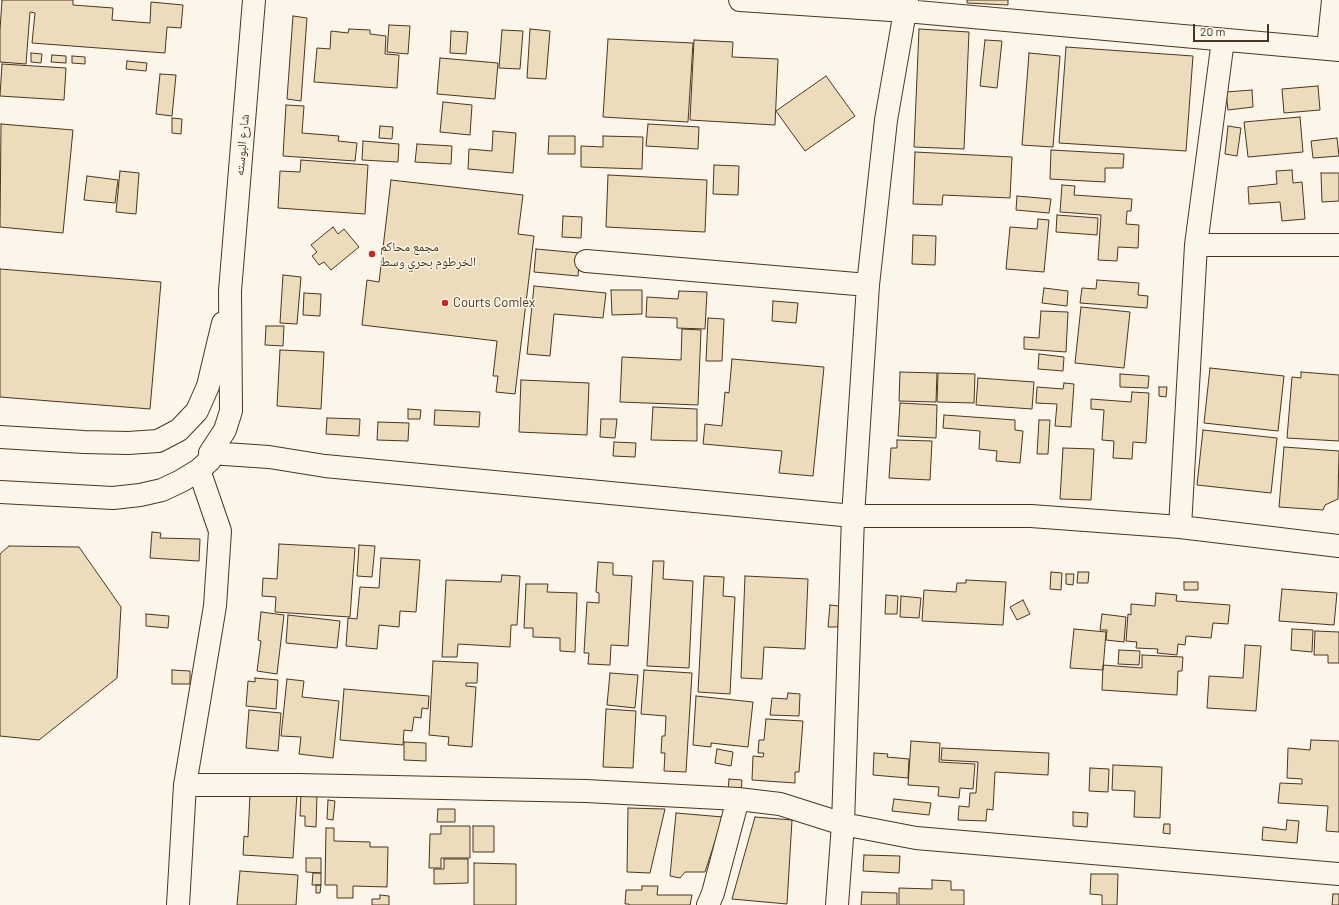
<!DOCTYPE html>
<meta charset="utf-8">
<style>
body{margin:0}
#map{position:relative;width:1339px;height:905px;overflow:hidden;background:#fbf6e9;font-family:Barlow,sans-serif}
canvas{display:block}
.scale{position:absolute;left:1193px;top:24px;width:76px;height:18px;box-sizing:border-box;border:2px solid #4a3520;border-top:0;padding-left:5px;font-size:12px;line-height:14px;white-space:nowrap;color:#4a3520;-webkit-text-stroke:3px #fbf6e9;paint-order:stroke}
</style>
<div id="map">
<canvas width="1339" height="905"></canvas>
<div class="scale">20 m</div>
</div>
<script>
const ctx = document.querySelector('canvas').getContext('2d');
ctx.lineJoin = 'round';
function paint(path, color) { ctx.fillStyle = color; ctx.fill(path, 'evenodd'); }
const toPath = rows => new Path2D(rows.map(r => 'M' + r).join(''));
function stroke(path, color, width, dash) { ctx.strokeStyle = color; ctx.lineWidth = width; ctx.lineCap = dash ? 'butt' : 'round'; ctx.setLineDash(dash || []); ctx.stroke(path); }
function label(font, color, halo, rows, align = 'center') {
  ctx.font = font + ' Barlow,"Noto Naskh Arabic",sans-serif'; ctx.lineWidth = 3; ctx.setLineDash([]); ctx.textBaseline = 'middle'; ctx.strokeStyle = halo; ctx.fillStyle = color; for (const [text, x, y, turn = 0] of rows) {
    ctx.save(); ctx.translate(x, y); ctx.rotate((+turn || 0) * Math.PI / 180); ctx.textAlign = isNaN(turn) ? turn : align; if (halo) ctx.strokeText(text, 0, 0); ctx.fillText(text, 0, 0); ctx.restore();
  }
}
const building = toPath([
 [2,0,73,0,73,5,113,8,112,20,150,23,151,2,183,5,181,28,167,27,165,53,32,43,35,13,30,12,26,64,0,62,0,30,2,0],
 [967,0,1008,0,1008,5,967,3,967,0],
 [293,16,307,18,301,101,287,99,293,16],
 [389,25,410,26,408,54,387,52,389,25],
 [349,29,370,30,370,34,386,36,385,54,399,55,397,88,314,82,317,48,330,49,331,31,348,33,349,29],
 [530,29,550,31,546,79,527,78,530,29],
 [919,29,969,32,964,149,914,147,919,29],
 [502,30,523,31,520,69,499,68,502,30],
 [451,31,468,32,466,54,450,53,451,31],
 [608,39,693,43,688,122,603,117,608,39],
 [694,40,733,42,732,57,778,59,775,125,690,120,694,40],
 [985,40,1002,41,997,88,980,86,985,40],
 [1066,47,1193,56,1186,151,1059,143,1066,47],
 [31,53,42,54,41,63,31,62,31,53],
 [1029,53,1060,56,1053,147,1022,145,1029,53],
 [52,55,66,56,66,63,51,62,52,55],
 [72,56,85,57,85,64,72,63,72,56],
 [440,58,498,63,495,99,437,94,440,58],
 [127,61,147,63,146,71,126,69,127,61],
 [2,64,66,68,64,100,0,96,2,64],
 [160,74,176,75,172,116,156,114,160,74],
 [826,76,855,116,805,151,776,111,826,76],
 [1318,86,1320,110,1284,113,1282,89,1318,86],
 [1252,90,1253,107,1228,110,1226,92,1252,90],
 [443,102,472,105,470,135,440,132,443,102],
 [286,105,304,106,302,133,339,136,338,141,357,143,355,161,283,156,286,105],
 [1300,117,1303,152,1248,157,1244,122,1300,117],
 [172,118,182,119,181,134,172,133,172,118],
 [1,124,73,130,63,233,0,227,1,124],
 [648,124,699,127,698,149,646,146,648,124],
 [380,126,393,127,392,139,379,138,380,126],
 [1228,126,1241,128,1237,156,1225,154,1228,126],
 [493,131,516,133,513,173,468,169,469,149,492,151,493,131],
 [549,136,575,136,575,154,548,154,549,136],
 [603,136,643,137,642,169,581,167,581,146,603,147,603,136],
 [1337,138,1339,156,1313,158,1311,141,1337,138],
 [363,141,399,144,398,162,362,160,363,141],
 [417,144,452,146,451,164,415,162,417,144],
 [1051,150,1124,154,1123,168,1105,168,1105,182,1050,179,1051,150],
 [915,152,1012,157,1010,198,943,195,942,205,913,204,915,152],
 [301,160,368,165,365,214,278,208,280,171,300,172,301,160],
 [714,165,739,166,738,195,713,194,714,165],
 [1292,170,1293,183,1302,182,1305,219,1282,221,1280,202,1249,204,1248,187,1277,184,1276,171,1292,170],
 [120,171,139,173,136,214,116,212,120,171],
 [1321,173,1339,173,1339,201,1322,202,1321,173],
 [608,175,707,180,705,232,606,227,608,175],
 [87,176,118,180,115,203,84,200,87,176],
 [391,180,523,195,518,234,534,236,515,394,496,392,498,376,493,376,497,341,362,325,367,280,379,282,391,180],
 [1062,185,1075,186,1074,195,1132,199,1131,211,1127,211,1126,224,1139,225,1138,248,1118,247,1117,261,1098,260,1101,215,1060,212,1062,185],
 [1017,196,1051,199,1049,213,1016,210,1017,196],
 [1057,215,1098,218,1097,235,1056,232,1057,215],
 [563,216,582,217,581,238,562,237,563,216],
 [1038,219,1049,220,1044,272,1006,269,1010,227,1037,229,1038,219],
 [333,227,338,234,344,229,359,247,331,270,324,262,319,265,312,256,317,252,311,245,333,227],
 [913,235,936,236,935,265,912,264,913,235],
 [536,249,580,253,578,276,534,272,536,249],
 [0,269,161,282,150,409,0,397,0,269],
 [283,275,301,277,297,324,280,323,283,275],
 [1097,280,1139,283,1138,295,1148,296,1147,308,1080,303,1082,288,1096,289,1097,280],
 [534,286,606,293,603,318,554,314,550,356,527,354,534,286],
 [1044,288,1068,291,1067,306,1042,303,1044,288],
 [611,290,642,290,642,314,612,315,611,290],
 [679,291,707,292,705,329,677,328,677,318,646,317,647,297,678,299,679,291],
 [304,293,321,294,320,316,303,315,304,293],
 [773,301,798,303,796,323,772,321,773,301],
 [1081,307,1130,312,1124,368,1075,363,1081,307],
 [1041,311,1068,312,1066,352,1024,349,1024,337,1039,338,1041,311],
 [708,318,724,319,722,361,706,361,708,318],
 [266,326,284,326,283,346,265,345,266,326],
 [682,329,701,330,698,405,620,402,622,357,681,360,682,329],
 [280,350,324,352,321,409,277,406,280,350],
 [1039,354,1064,357,1063,371,1038,369,1039,354],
 [732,359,824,367,813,476,779,473,782,451,703,444,705,424,722,426,725,392,729,393,732,359],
 [1210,368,1284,376,1278,431,1204,423,1210,368],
 [900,372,937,373,936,402,899,401,900,372],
 [1301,372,1339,375,1339,441,1287,438,1292,377,1301,378,1301,372],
 [938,373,975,374,974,403,937,402,938,373],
 [1120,374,1149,376,1148,388,1120,387,1120,374],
 [978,378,1034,382,1032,409,976,405,978,378],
 [521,380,589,383,587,435,519,432,521,380],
 [1064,383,1074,384,1071,427,1055,426,1057,404,1036,403,1037,387,1063,389,1064,383],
 [1159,387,1167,387,1166,397,1159,396,1159,387],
 [1132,392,1149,393,1146,443,1133,442,1132,459,1113,458,1114,441,1102,440,1104,410,1091,409,1091,399,1131,402,1132,392],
 [900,403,937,405,936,438,898,436,900,403],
 [653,407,697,409,697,441,651,440,653,407],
 [408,409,421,410,420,419,408,419,408,409],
 [435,410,480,412,479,427,434,425,435,410],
 [944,415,1015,420,1015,430,1023,431,1020,463,996,461,997,451,979,449,980,431,943,428,944,415],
 [327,418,360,419,359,436,326,434,327,418],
 [601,419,617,419,615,438,600,437,601,419],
 [1039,420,1050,420,1048,454,1037,454,1039,420],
 [378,422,409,423,408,441,377,440,378,422],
 [1203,430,1277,438,1271,493,1197,485,1203,430],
 [897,440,932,441,930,480,889,478,891,448,897,448,897,440],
 [614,442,636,443,635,457,613,456,614,442],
 [1284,447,1339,451,1338,499,1325,505,1323,510,1279,507,1284,447],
 [1063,448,1094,449,1091,500,1060,499,1063,448],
 [152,532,161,533,160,538,200,539,199,561,150,558,152,532],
 [279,544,355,548,350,617,275,612,276,597,262,596,263,578,277,579,279,544],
 [359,545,375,546,372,577,357,576,359,545],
 [9,546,79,547,121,607,117,678,39,740,0,736,0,554,9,546],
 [381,558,420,560,416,612,400,611,399,627,379,625,377,649,346,646,348,618,357,619,360,587,379,588,381,558],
 [653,561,664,561,663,579,693,581,689,668,647,666,653,561],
 [598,562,613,563,613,575,632,576,628,646,611,645,610,665,588,664,589,653,584,653,587,602,599,603,599,593,596,592,598,562],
 [1051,572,1062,573,1061,590,1050,589,1051,572],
 [1078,572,1089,572,1088,583,1077,583,1078,572],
 [1066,574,1074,574,1073,585,1066,584,1066,574],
 [502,575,520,576,517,625,511,625,510,647,458,644,457,657,442,657,446,580,501,582,502,575],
 [704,576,724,577,723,596,735,597,730,694,698,692,704,576],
 [745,576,808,579,805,649,764,647,762,679,741,678,745,576],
 [966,580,1006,582,1003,625,922,621,924,590,956,592,957,583,966,583,966,580],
 [1184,582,1198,582,1198,590,1184,590,1184,582],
 [526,584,548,584,547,592,577,593,575,652,560,651,560,638,533,637,533,628,524,628,526,584],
 [1282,589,1337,593,1334,625,1279,621,1282,589],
 [1156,593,1177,595,1176,601,1230,605,1228,624,1213,623,1211,638,1186,636,1185,645,1178,644,1177,655,1157,653,1158,649,1136,648,1137,642,1126,641,1128,614,1131,615,1131,604,1155,606,1156,593],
 [886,595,898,596,897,614,885,614,886,595],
 [901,596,921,598,919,618,900,617,901,596],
 [1023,600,1030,614,1017,620,1010,607,1023,600],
 [830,605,839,606,838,627,828,627,830,605],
 [261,612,284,615,277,674,257,671,261,641,258,640,261,612],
 [146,614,169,616,168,628,146,626,146,614],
 [1102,614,1126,617,1124,642,1106,640,1107,630,1100,630,1102,614],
 [288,615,340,621,337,648,286,643,288,615],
 [1074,629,1106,632,1103,670,1070,668,1074,629],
 [1292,629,1313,630,1312,652,1291,650,1292,629],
 [1315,631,1339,632,1339,663,1328,663,1328,655,1314,655,1315,631],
 [1245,645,1261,646,1256,711,1207,708,1209,676,1243,678,1245,645],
 [1119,650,1140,651,1139,665,1118,664,1119,650],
 [1142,655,1183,657,1182,671,1178,671,1177,695,1102,690,1103,665,1142,668,1142,655],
 [433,661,478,663,477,683,466,683,466,686,476,687,472,747,448,745,449,737,429,735,433,661],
 [172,670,190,671,190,684,172,684,172,670],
 [644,670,692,673,686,772,664,771,665,753,661,753,662,736,665,736,666,716,641,714,644,670],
 [610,673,638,675,635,708,607,705,610,673],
 [255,678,278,680,276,709,246,706,248,681,255,682,255,678],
 [287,679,304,681,302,697,339,701,333,758,299,754,301,737,281,736,287,679],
 [344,689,429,696,428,709,422,708,421,718,414,717,412,731,404,730,403,745,340,740,344,689],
 [788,693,800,694,799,716,770,715,772,698,787,699,788,693],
 [696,696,753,702,748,747,711,743,711,747,693,745,696,696],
 [606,709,636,711,633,768,603,767,606,709],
 [249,710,281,713,278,751,246,748,249,710],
 [766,719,803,721,799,772,795,772,795,783,752,780,753,756,763,757,764,753,758,753,759,740,764,740,766,719],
 [1311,740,1339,741,1339,832,1326,831,1328,806,1278,803,1280,783,1302,784,1302,779,1287,778,1288,748,1310,750,1311,740],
 [911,741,940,743,939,762,975,764,973,789,960,788,959,798,938,796,939,787,908,785,911,741],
 [404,742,426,743,426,761,404,760,404,742],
 [942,748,1049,753,1048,775,995,772,993,810,987,809,986,821,958,820,959,806,969,807,970,793,976,793,978,762,941,760,942,748],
 [717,749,733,752,731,766,715,763,717,749],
 [874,753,888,754,887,757,909,759,908,778,873,775,874,753],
 [1113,765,1162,767,1160,818,1134,817,1135,791,1112,790,1113,765],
 [1090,768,1109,769,1108,792,1089,791,1090,768],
 [729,779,742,780,741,792,728,791,729,779],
 [297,793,293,858,243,855,244,836,248,837,250,794,297,793],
 [301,794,317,795,316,827,305,826,305,816,300,816,301,794],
 [894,799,931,803,929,815,892,811,894,799],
 [328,800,335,801,333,820,327,819,328,800],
 [628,808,665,809,650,873,627,872,628,808],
 [438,809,455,809,455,822,437,822,438,809],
 [1073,812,1088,813,1087,827,1073,826,1073,812],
 [676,813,723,817,705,872,685,872,680,878,670,876,676,813],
 [755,817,792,820,787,904,732,899,755,817],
 [1287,820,1299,821,1297,843,1262,840,1263,827,1286,830,1287,820],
 [1164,824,1170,824,1170,834,1163,833,1164,824],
 [441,826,470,826,470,858,441,858,441,868,429,868,430,834,441,834,441,826],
 [473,826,494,826,494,852,473,852,473,826],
 [326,828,334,828,334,841,370,842,370,847,388,847,387,887,353,886,353,898,337,898,337,885,325,885,326,828],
 [864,855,900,856,899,873,863,871,864,855],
 [306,858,321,858,321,873,306,872,306,858],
 [444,859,468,859,468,883,434,884,434,869,444,869,444,859],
 [474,863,516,864,516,905,474,905,474,863],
 [240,871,298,875,296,905,237,905,240,871],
 [313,873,321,873,321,885,312,885,313,873],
 [1091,874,1118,874,1117,905,1102,905,1102,895,1090,894,1091,874],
 [932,880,951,881,951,890,964,890,964,905,899,905,899,888,932,889,932,880],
 [316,885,321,885,320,893,316,893,316,885],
 [642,886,658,886,657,895,692,895,690,905,629,905,629,904,625,904,626,890,642,890,642,886],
 [862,892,897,893,897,905,861,905,862,892],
 [1333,894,1339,894,1339,905,1332,905,1333,894],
 [380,895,389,896,389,905,372,905,372,899,380,899,380,895]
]);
paint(building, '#ecdcbc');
stroke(building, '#4a3520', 1);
const minor = toPath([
 [740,0,906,11,1339,50],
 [1328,49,1333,0],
 [1196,245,1339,245],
 [586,261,868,285],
 [0,437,84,442,128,443,158,441,179,430,197,411,208,386,223,323],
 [210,453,269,457,325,466,853,516,868,285,886,120,907,0],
 [0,492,113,498,140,495,162,490,181,481,199,470,210,460,210,453,225,430,231,411,230,291,254,0],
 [1180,527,1196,245,1223,40],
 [185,785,298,785,586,791,738,799,780,804,843,824,916,838,1339,874],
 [178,905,185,785,215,606,220,531,199,470],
 [708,905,713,893,738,799],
 [837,905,843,824,853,516,1031,516,1180,527,1339,546]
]);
stroke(minor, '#4a3520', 24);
stroke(minor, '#fbf6e9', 22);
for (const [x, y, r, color] of [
 [372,254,4,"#c62828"],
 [445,303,4,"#c62828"]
]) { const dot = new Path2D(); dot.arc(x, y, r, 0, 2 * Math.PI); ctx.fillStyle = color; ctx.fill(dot); stroke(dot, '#fbf6e9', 1.5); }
label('13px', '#4a3520', '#fbf6e9', [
 ["شارع البوسته",242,145,-85]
]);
label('13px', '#4a3520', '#fbf6e9', [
 ["مجمع محاكم",380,247],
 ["الخرطوم بحري وسط",380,262],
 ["Courts Comlex",453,303]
], 'left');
</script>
